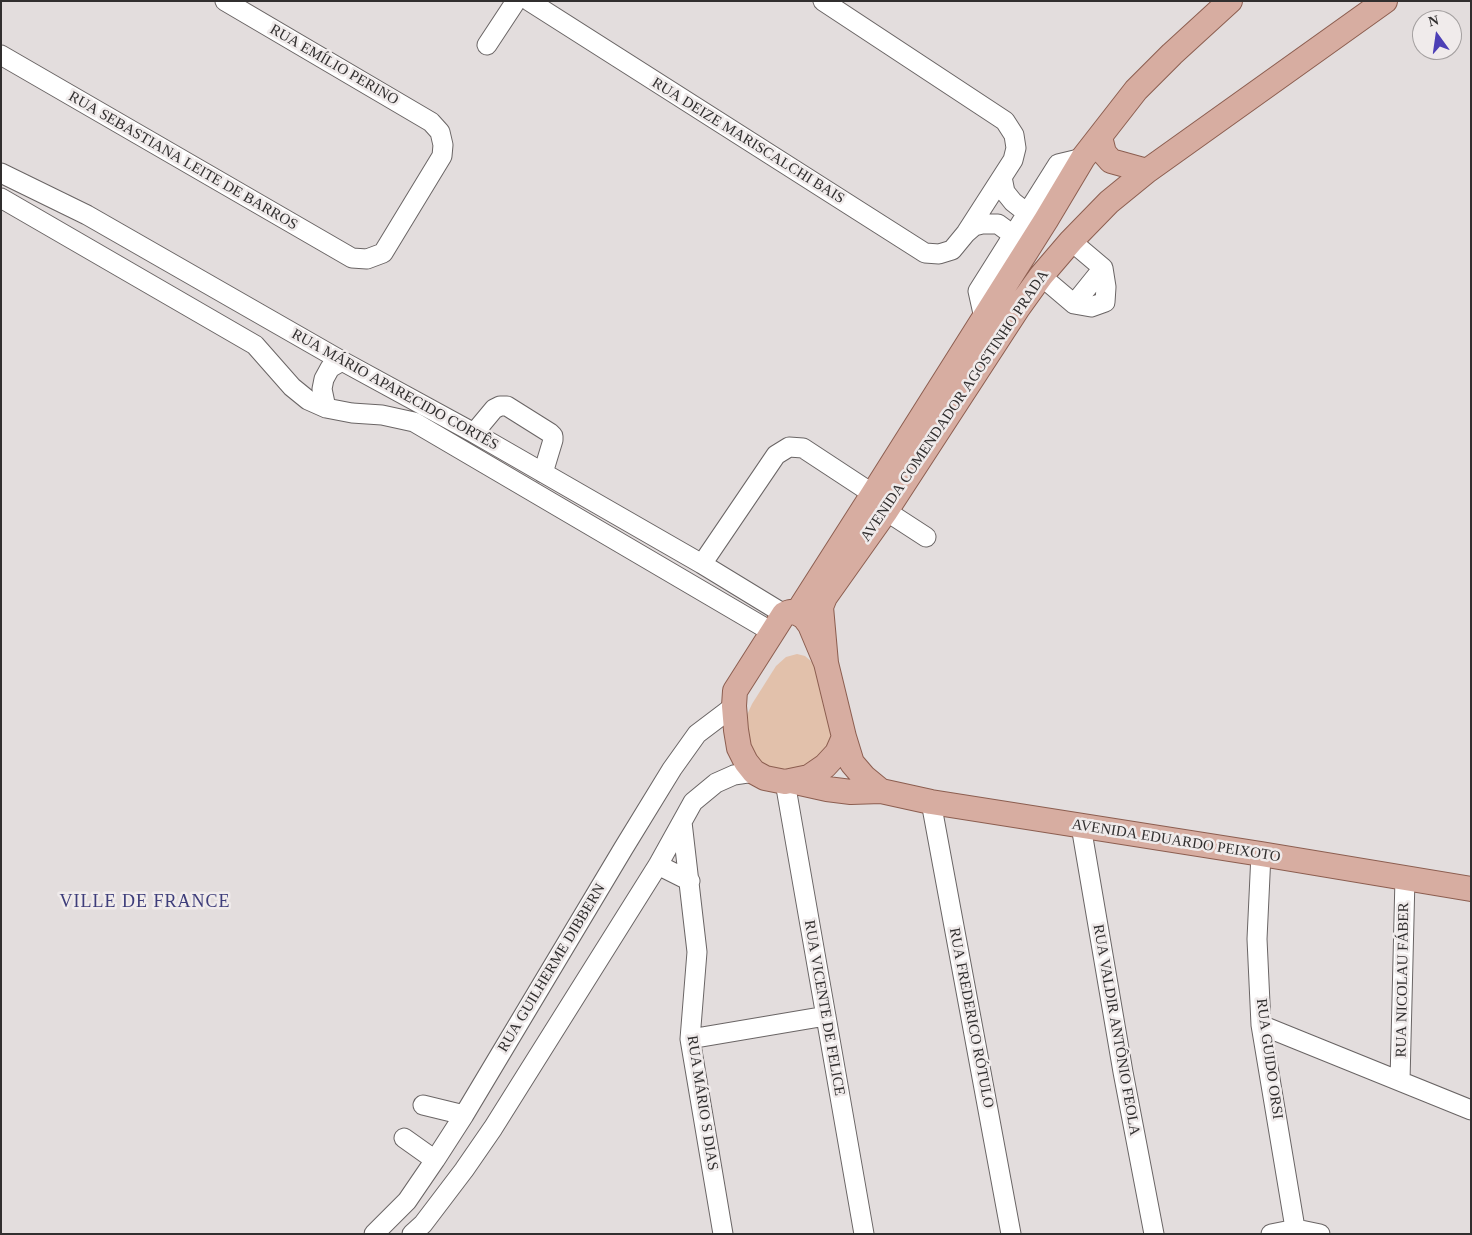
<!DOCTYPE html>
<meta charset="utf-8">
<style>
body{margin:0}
#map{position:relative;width:1472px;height:1235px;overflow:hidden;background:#e3dddd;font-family:"Times New Roman",serif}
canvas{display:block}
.frame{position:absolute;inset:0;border:2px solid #312f2f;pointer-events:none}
.north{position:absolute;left:1412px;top:10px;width:50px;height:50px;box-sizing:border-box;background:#f0ebeb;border:1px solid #a4a0a0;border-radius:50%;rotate:346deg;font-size:14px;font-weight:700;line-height:20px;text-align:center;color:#312f2f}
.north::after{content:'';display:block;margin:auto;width:18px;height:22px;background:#4c3fb6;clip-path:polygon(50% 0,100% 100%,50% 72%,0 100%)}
</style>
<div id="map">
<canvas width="1472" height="1235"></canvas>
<div class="frame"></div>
<div class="north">N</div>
</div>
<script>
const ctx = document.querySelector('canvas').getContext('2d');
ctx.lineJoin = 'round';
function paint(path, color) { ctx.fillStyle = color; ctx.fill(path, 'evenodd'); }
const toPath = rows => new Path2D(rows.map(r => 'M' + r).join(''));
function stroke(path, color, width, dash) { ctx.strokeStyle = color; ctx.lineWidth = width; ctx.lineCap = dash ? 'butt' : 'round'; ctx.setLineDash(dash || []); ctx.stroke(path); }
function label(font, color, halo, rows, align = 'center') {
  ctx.font = font + ' "Times New Roman",serif'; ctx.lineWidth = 5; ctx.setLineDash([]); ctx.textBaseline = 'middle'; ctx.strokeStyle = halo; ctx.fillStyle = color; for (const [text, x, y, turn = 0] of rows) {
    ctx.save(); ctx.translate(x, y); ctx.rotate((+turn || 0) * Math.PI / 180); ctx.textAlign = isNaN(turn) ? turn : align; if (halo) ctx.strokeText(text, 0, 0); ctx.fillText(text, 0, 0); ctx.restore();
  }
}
paint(toPath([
 [797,654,805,656,812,662,818,672,833,734,826,747,817,758,804,766,781,770,769,767,760,762,754,754,748,743,746,717,752,704,776,666,786,657]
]), '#e2c1ab');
const minor = toPath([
 [529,1,925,253,939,254,952,250,966,233,1013,160,1016,148,1014,135,1005,121,823,1],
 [487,45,516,1],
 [1,55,352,258,367,259,383,253,442,156,443,145,440,132,431,122,225,1],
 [1,173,87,215,342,361,474,433,702,564,784,614],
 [1002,177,1005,192,1013,202,1027,213],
 [1,198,255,345,292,387,308,400,326,408,352,413,382,415,414,422,772,632],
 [966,233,974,226,982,224,998,224,1013,235],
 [1041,276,1074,304,1091,307,1105,302,1106,287,1103,268,1071,241],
 [1074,304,1103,268],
 [984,318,978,291,1058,164,1083,158],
 [326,408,322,389,324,379,330,368,342,361],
 [474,433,494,409,500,406,507,406,550,433,553,436,553,440,543,473],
 [886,511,926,537],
 [702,564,776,455,789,447,803,448,873,494],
 [785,782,864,1234],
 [931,802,1011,1234],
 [682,822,697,952,690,1039,723,1234],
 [1081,826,1123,1072,1154,1234],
 [1261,854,1257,939,1261,1025,1296,1234],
 [658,865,690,881],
 [1261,1025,1471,1110],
 [690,1039,826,1016],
 [1400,1081,1405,878],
 [423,1105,464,1115],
 [404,1138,435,1160],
 [374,1234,407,1201,435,1160,464,1115,623,849,672,769,697,734,734,706],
 [412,1234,423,1224,464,1170,493,1128,658,865,693,802,716,783,734,775,754,772],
 [1271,1234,1296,1229,1320,1234]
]);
const major = toPath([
 [1100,137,1104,153,1111,161,1147,171],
 [790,612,797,613,804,617,810,625,826,663,844,737,837,753,825,766,809,777,785,782,765,778,754,772,746,762,739,748,736,730,734,706,735,691,784,614,790,612],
 [797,613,873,494,1046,220,1083,158,1136,90,1172,54,1230,1],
 [826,663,821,607,825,597,886,511,1018,308,1041,276,1071,241,1109,202,1147,171,1385,1],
 [844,737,852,763,864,777,881,791],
 [791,781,827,789,851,792,881,791,931,802,1261,854,1471,889]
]);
stroke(minor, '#6a6565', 21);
stroke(major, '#8c5e50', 26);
stroke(minor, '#fff', 19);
stroke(major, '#d7ada1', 24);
label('15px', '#312f2f', '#f0ebeb', [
 ["RUA EMÍLIO PERINO",334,65,30],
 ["RUA DEIZE MARISCALCHI BAIS",748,141,32],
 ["RUA SEBASTIANA LEITE DE BARROS",183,161,30],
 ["RUA MÁRIO APARECIDO CORTÊS",395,390,29],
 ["AVENIDA COMENDADOR AGOSTINHO PRADA",955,406,-56],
 ["AVENIDA EDUARDO PEIXOTO",1176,841,9],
 ["RUA GUILHERME DIBBERN",552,968,-59],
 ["RUA NICOLAU FÁBER",1403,980,-89],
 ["RUA VICENTE DE FELICE",824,1008,80],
 ["RUA FREDERICO RÓTULO",971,1018,79],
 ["RUA VALDIR ANTÔNIO FEOLA",1116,1030,80],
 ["RUA GUIDO ORSI",1269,1059,82],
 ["RUA MÁRIO S DIAS",702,1103,81]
]);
ctx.letterSpacing = '1px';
label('18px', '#3e3d7a', '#f0ebeb', [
 ["VILLE DE FRANCE",145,902]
]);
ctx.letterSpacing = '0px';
</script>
